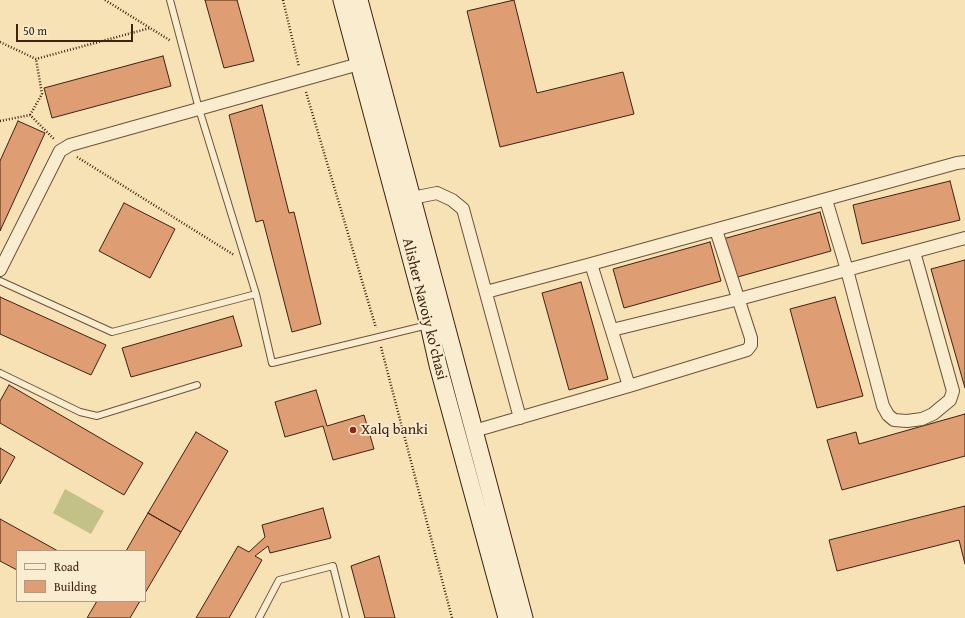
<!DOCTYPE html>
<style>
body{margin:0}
#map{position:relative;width:965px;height:618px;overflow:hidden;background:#f6e2b5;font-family:"Gentium Book Plus",serif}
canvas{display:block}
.legend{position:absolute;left:16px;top:550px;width:130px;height:52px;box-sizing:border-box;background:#f9eccf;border:1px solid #af9b83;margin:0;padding:5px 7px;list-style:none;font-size:12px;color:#3f2211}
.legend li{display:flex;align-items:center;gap:8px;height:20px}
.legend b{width:20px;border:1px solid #af9b83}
.scale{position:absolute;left:16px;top:24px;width:117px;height:18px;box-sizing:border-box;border:2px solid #3f2211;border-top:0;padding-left:5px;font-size:12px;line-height:14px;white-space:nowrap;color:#3f2211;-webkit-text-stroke:3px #f9eccf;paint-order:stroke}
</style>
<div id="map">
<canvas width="965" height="618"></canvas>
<ul class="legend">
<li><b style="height:5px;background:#f9eccf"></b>Road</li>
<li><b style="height:11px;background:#de9d73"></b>Building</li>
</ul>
<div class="scale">50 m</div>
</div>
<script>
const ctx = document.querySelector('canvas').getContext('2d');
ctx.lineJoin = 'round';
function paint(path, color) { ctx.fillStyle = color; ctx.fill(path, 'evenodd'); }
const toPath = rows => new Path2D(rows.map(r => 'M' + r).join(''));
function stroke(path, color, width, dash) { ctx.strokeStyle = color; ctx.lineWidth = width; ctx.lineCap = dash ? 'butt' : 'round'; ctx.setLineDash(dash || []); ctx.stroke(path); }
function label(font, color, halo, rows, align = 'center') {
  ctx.font = font + ' "Gentium Book Plus",serif'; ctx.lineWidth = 3.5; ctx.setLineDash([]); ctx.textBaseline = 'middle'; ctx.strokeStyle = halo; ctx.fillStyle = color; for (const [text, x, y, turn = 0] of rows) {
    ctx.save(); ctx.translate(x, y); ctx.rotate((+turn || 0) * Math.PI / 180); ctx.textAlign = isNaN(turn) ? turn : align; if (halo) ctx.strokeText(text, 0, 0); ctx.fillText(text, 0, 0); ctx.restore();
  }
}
paint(toPath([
 [65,489,104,511,91,534,53,513]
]), '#c4c188');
const building = toPath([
 [205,0,237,0,254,61,224,68,205,0],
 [514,0,537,93,623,72,634,114,500,147,467,11,514,0],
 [163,56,171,86,52,118,44,88,163,56],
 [262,105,289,213,294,212,321,324,292,332,263,220,256,222,229,115,262,105],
 [18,121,45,133,0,231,0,161,18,121],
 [950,181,960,220,862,244,853,205,950,181],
 [124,203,175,229,150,278,99,251,124,203],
 [820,212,831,251,734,278,723,239,820,212],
 [710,242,721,281,624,308,613,269,710,242],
 [965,260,965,388,931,269,965,260],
 [581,282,608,379,569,390,542,293,581,282],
 [0,297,106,345,91,375,0,334,0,297],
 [835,297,863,396,817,408,790,309,835,297],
 [233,316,242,346,131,377,122,348,233,316],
 [9,385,143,463,124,495,0,423,0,401,9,385],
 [316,390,327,426,364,415,374,449,333,460,323,426,285,437,275,402,316,390],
 [965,414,965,456,842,490,827,440,856,432,859,444,965,414],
 [196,432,228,451,181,532,148,513,196,432],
 [0,448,15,457,0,484,0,448],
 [965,506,965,564,959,540,837,571,829,540,965,506],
 [323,508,331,538,270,553,268,546,255,556,262,560,229,618,196,618,238,546,249,552,265,537,262,525,323,508],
 [148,513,181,532,145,593,145,551,126,551,148,513],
 [0,519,58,551,17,551,17,570,0,561,0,519],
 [379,556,395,618,365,618,351,566,379,556],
 [97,601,140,601,130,618,87,618,97,601]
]);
paint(building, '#de9d73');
stroke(building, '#3f2211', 1);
const lane = toPath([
 [170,0,199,109,256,294,272,363,428,325],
 [0,281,112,332,256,294],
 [0,373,80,412,97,416,197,385],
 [259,618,279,580,333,566,346,618]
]);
const street = toPath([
 [412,198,437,193,452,200,463,209,520,418],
 [826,200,847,270,883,406,888,415,894,420,907,421,922,419,933,414,950,400,953,391,914,252],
 [0,270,60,151,70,145,359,64],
 [486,292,591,264],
 [612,330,739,299,965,238],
 [629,386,747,350,751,345,751,338,716,230],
 [474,431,629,386,591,264,957,163,965,162]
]);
const secondary = toPath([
 [342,0,429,325,438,365,507,618],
 [359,0,524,618]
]);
stroke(lane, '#6d523a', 8);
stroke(street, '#6d523a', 14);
stroke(secondary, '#3f2211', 19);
stroke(toPath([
 [105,0,171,41],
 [283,0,299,67],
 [0,42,36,59,150,28],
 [306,92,376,328],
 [30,115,42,94,36,59],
 [0,121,30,115,54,139],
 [77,157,234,255],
 [381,347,452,618]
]), '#3f2211', 2.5, [1, 2]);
stroke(lane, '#f9eccf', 6);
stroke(street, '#f9eccf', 12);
stroke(secondary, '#f9eccf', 17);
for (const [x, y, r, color] of [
 [353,430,4,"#8f2418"]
]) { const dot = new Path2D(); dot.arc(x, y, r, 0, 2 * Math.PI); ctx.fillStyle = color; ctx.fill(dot); stroke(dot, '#f9eccf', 1.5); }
label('15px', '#3f2211', '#f9eccf', [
 ["Alisher Navoiy ko'chasi",424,309,76]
]);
label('15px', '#3f2211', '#f9eccf', [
 ["Xalq banki",361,430]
], 'left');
</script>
